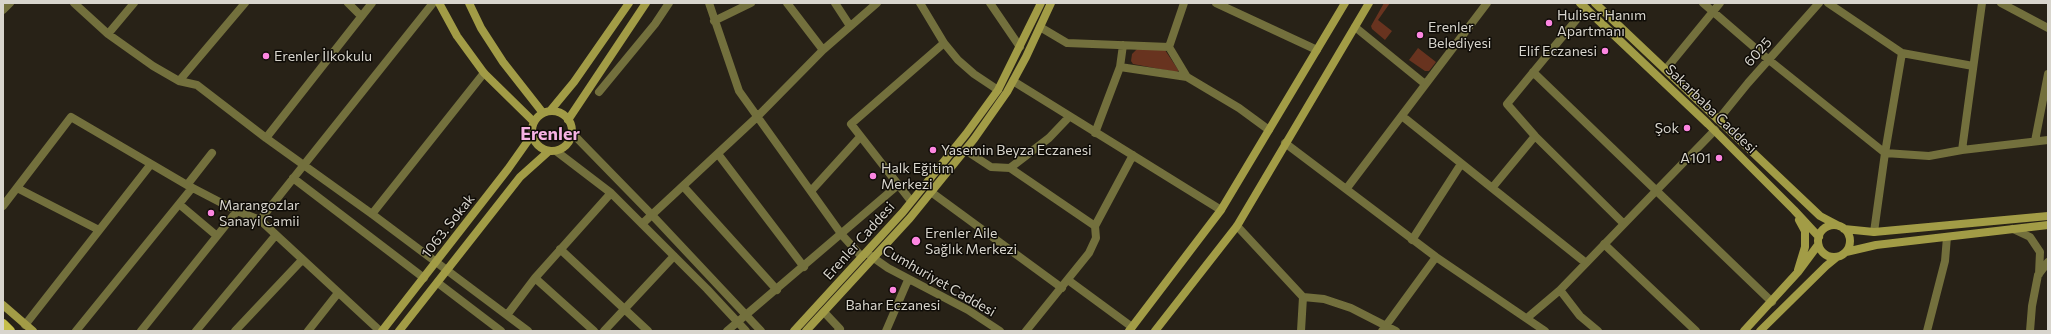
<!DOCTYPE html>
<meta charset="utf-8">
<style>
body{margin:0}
#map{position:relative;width:2051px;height:334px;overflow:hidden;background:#282217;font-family:Commissioner,sans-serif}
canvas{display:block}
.frame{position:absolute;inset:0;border:4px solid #d8d5cd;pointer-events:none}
</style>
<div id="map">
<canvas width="2051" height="334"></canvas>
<div class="frame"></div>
</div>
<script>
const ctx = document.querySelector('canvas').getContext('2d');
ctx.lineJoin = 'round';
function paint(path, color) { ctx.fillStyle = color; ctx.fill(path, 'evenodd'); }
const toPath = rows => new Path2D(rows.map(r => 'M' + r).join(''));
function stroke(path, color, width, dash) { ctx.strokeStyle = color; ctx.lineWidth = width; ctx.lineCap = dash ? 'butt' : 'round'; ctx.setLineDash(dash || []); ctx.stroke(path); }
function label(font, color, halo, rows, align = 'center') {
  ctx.font = font + ' Commissioner,sans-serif'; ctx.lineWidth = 3; ctx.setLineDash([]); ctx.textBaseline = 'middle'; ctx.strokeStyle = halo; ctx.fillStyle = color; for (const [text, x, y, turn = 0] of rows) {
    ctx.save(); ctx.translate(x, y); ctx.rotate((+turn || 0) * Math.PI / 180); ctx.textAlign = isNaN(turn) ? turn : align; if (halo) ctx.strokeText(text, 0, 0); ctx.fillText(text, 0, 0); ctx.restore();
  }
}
paint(toPath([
 [1384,3,1390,3,1378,20,1392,31,1385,40,1372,29,1371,26],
 [1138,48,1165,50,1179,71,1176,72,1133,64,1131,61,1132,54],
 [1418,48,1436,62,1429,71,1425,71,1409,60]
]), '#68331f');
stroke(toPath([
 [74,3,108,34,153,66,179,81,197,85,266,138],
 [348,3,361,16],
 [372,3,266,138,372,214,528,331],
 [709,3,739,91,842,235,862,257],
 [787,3,823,50],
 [835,3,850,26],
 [920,3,944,43,958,60,974,74,998,90],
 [990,3,1020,47],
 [1216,3,1317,50],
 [1703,3,1769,60,1885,153,1929,156,1962,150,2048,140],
 [1828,3,1902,53,1973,66],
 [2001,3,2048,28],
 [1586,8,1507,104,1535,136,1624,224],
 [3,10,10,3],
 [714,21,751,3],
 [1040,27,1067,43,1169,47,1187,77],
 [1355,27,1425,84],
 [108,34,134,3],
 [1169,47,1184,3],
 [1120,67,1187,77,1239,108,1269,130],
 [1666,69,1720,3],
 [1533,72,1772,302],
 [179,81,245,3],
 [1013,81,1221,210],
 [599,92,655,24,669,3],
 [1402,116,1586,263],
 [1718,120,1748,83,1819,3],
 [572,133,652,215,761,331],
 [1095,133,1120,67,1123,45],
 [2035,141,2048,74],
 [1285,143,1436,257,1545,331],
 [965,150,991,167,1010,168,1049,138,1069,117],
 [1962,150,1982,3],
 [556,151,611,193,707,289,746,331],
 [718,154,804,267],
 [1010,168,1095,226,1096,238,1089,253,1026,331],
 [293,178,424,278],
 [187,185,212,153],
 [683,186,777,290],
 [17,188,99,230],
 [1347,188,1487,3],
 [1492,188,1535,136],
 [811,191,860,137],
 [931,192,1062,288],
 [911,201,851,124,944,43],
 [179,204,217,236],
 [3,206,71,117,187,185,237,211,260,220,380,331],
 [372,214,484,73],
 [260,220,433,3],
 [642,224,757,117,823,50,877,3],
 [1095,226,1133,155],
 [1237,226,1303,297,1301,331],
 [2013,229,2030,237,2040,252,2039,274],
 [1874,232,1885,153,1902,53],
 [1412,240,1461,164],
 [1604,244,1696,331],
 [560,249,648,331],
 [868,254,888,268,968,310,1000,331],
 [535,278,594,331],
 [1068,280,1132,327],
 [438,283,501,331],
 [1560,290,1580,316,1598,331],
 [1303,297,1324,299,1351,308,1396,331],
 [824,312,840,329,838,331],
 [507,315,535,278,611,193],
 [1527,318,1560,290,1715,130],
 [25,325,151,164],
 [76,331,192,188],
 [141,331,237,211],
 [196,331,275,236],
 [235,331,302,260],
 [308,331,338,293],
 [604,331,674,256],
 [727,331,898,185],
 [886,331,908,280],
 [1382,331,1436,257],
 [1927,331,1945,261,1947,237],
 [2030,331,2032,306,2038,275,2048,262]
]), '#73703d', 8);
stroke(toPath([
 [439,3,457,36,484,73,534,122],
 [469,3,481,28,503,62,543,113],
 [1580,3,1708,124,1794,210,1819,237],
 [1595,3,1820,216,1839,226],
 [550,111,574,82,629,3],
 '532 131a20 20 0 1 1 40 0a20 20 0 1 1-40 0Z',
 [568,120,646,3],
 '1818 241a16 16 0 1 1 32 0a16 16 0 1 1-32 0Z',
 [1844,229,1874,232,2048,216],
 [1846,252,1876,245,2048,225],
 [1798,270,1805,247,1805,231,1799,220],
 [3,305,33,331],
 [382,331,508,169,532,135],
 [399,331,520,177,549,151],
 [794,331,903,212,966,134,998,90,1041,3],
 [806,331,910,218,974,139,1007,92,1026,57,1051,3],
 [1129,331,1221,210,1345,3],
 [1155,331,1237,226,1369,3],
 [1744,331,1798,272,1818,245],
 [1760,331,1826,266,1837,257]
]), '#a29c46', 8);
stroke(toPath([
 [3,324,10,331]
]), '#c5be4b', 10);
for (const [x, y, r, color] of [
 [1549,23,4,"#fd86e1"],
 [1420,35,4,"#fd86e1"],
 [1605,51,4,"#fd86e1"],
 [266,56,4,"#fd86e1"],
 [1687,128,4,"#fd86e1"],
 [933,150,4,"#fd86e1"],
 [1719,158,4,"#fd86e1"],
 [873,176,4,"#fd86e1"],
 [211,213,4,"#fd86e1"],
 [916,241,5,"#fd86e1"],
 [893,290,4,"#fd86e1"]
]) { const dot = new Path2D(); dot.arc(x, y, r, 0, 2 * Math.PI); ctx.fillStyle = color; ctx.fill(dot); stroke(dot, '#0f0c07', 1.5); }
label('14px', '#d8d5cd', '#0f0c07', [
 ["Huliser Hanım",1557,15],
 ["Apartmanı",1557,31],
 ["Erenler",1428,27],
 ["Belediyesi",1428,43],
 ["Elif Eczanesi",1597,51,"right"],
 ["Erenler İlkokulu",274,56],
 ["Şok",1679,128,"right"],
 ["Yasemin Beyza Eczanesi",941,150],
 ["A101",1711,158,"right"],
 ["Halk Eğitim",881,168],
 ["Merkezi",881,184],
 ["Marangozlar",219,205],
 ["Sanayi Camii",219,221],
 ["Erenler Aile",925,233],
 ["Sağlık Merkezi",925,249],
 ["Bahar Eczanesi",893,305,"center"]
], 'left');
label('14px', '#d8d5cd', '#0f0c07', [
 ["6025",1758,52,-48],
 ["Sakarbaba Caddesi",1711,109,44],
 ["1063. Sokak",448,226,-52],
 ["Erenler Caddesi",859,241,-48],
 ["Cumhuriyet Caddesi",939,281,30]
]);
label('bold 18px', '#f5b2e3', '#0f0c07', [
 ["Erenler",550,134]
]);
</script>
